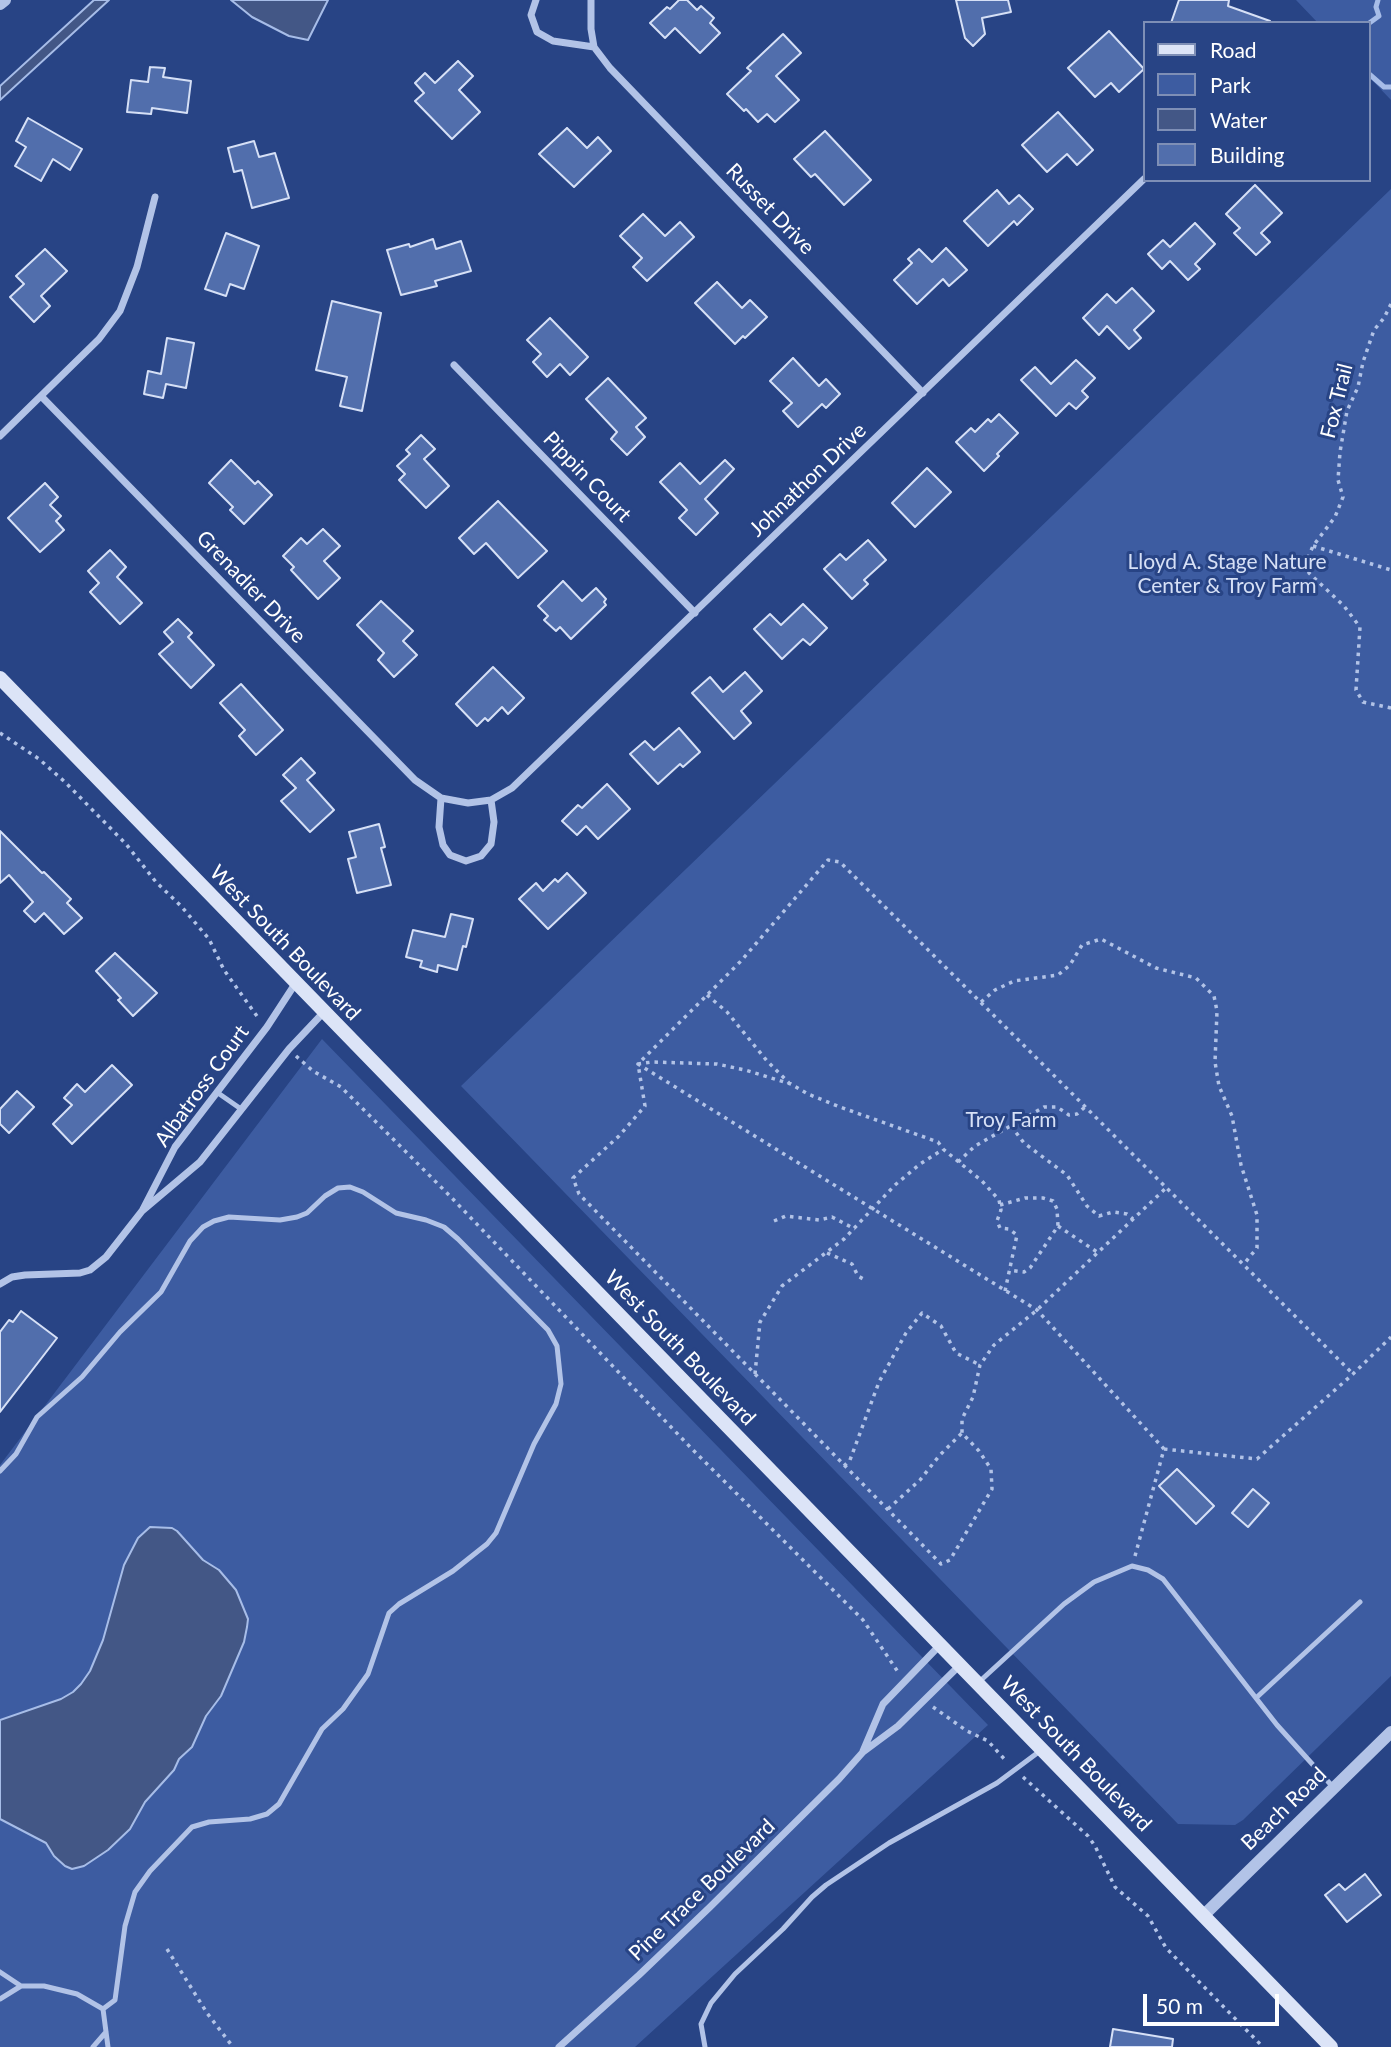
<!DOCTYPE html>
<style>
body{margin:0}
#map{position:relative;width:1391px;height:2047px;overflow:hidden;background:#284485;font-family:Lato,sans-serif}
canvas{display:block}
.legend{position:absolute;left:1143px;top:21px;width:228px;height:161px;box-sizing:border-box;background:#284485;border:2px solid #7e8fb6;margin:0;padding:9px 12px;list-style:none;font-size:21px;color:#fff}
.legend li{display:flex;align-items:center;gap:14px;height:35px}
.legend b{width:35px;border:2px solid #7e8fb6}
.scale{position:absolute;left:1143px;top:1994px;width:136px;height:32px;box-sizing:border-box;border:4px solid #fff;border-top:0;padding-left:9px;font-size:21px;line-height:24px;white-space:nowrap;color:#fff;-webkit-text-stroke:5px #284485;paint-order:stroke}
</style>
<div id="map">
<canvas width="1391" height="2047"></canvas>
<ul class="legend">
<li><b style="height:9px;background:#dce4f7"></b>Road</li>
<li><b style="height:19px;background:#3d5ca1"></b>Park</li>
<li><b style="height:19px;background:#435786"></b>Water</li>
<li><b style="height:19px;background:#516eac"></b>Building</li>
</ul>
<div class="scale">50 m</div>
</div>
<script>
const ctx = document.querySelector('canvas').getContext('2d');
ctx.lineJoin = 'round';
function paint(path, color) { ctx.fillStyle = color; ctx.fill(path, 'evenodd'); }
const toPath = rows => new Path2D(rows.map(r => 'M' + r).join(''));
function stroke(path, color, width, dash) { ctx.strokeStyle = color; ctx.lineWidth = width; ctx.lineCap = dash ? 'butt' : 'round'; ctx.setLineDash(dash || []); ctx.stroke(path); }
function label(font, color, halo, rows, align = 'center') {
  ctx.font = font + ' Lato,sans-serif'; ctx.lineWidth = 6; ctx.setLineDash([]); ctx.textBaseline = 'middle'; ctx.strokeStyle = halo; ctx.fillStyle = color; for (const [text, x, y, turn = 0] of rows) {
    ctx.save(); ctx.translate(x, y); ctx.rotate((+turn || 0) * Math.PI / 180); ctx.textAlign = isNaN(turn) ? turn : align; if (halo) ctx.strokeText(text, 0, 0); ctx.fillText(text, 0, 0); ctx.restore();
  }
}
paint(toPath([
 [1296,0,1391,0,1391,100,1368,76,1368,23,1318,23],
 [1391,189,1391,1676,1243,1820,1235,1825,1178,1824,461,1086],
 [322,1039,988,1725,635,2047,0,2047,0,1465]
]), '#3d5ca1');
const water = toPath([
 [94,0,109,0,0,100,0,86,94,0],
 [231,0,328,0,308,40,289,36,252,17,231,0],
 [150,1527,172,1528,177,1531,203,1560,219,1570,236,1590,248,1619,247,1627,244,1642,221,1696,206,1716,192,1747,179,1759,174,1770,145,1802,130,1829,108,1850,84,1866,72,1869,65,1866,54,1856,46,1843,0,1819,0,1720,61,1699,73,1692,81,1684,90,1671,103,1640,124,1565,138,1538,150,1527]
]);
paint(water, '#435786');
stroke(water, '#a7bde8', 2);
stroke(toPath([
 [1368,24,1379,16,1376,7,1378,0],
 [1368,53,1368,65],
 [1368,73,1384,87,1391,87]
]), '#a7bde8', 5);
const building = toPath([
 [679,0,687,0,697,10,701,6,714,18,710,23,720,33,700,53,675,28,665,38,650,23,667,7,670,9,679,0],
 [956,0,1008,0,1011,12,982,18,985,34,973,46,965,38,956,0],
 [1179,0,1229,0,1228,6,1270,21,1270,23,1171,23,1179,0],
 [1109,31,1144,69,1119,92,1111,83,1095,97,1068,68,1109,31],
 [783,34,801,53,776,76,799,100,775,122,767,114,758,122,746,109,744,111,727,94,751,71,747,68,783,34],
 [458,61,473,76,459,90,480,112,452,139,415,101,424,93,415,83,425,73,435,83,458,61],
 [150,67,165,68,163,77,191,81,187,113,152,108,151,114,127,112,131,80,148,82,150,67],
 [1058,112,1093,150,1077,165,1067,154,1047,172,1022,145,1058,112],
 [28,118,82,149,70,170,53,159,41,181,15,166,26,147,16,141,28,118],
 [567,128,587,148,598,137,611,151,574,187,539,154,567,128],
 [825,131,871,180,844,205,815,174,811,177,794,159,825,131],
 [254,141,259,157,275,153,289,198,252,208,242,170,234,172,228,148,254,141],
 [1255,185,1282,213,1261,233,1270,242,1256,255,1234,233,1240,228,1226,214,1255,185],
 [997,190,1009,204,1019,195,1033,209,1017,225,1014,221,988,246,964,221,997,190],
 [643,214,665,236,680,222,694,237,647,281,633,267,642,258,620,236,643,214],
 [1195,223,1215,244,1195,264,1200,269,1188,280,1170,261,1162,269,1148,254,1163,240,1170,247,1195,223],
 [226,233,259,246,244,289,230,284,226,296,205,289,226,233],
 [433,239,436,249,461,241,471,271,435,281,437,286,401,295,387,250,409,244,410,247,433,239],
 [946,248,967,270,949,286,943,279,917,304,894,280,912,263,908,259,919,249,932,262,946,248],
 [45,249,67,271,41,296,50,306,34,322,10,297,24,284,16,276,45,249],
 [717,282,742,308,750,300,767,317,745,338,743,336,735,344,695,303,717,282],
 [1132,288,1154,311,1134,330,1141,338,1129,349,1107,326,1099,335,1083,318,1107,294,1116,303,1132,288],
 [332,301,381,313,362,411,340,406,347,377,316,370,332,301],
 [550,318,588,357,570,375,560,364,547,377,533,362,541,354,527,340,550,318],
 [167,338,194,343,186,388,166,384,163,398,144,394,148,371,161,374,167,338],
 [793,358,819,386,826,379,840,394,826,408,822,404,798,427,783,411,792,403,770,381,793,358],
 [1076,360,1095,378,1082,391,1088,397,1076,409,1069,403,1056,416,1021,380,1035,367,1051,384,1076,360],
 [608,378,646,418,636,427,645,437,627,455,611,439,617,432,586,399,608,378],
 [999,414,1018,433,997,454,999,456,984,471,956,442,971,428,975,432,988,419,991,422,999,414],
 [421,435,435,449,424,459,449,486,426,508,399,480,405,474,397,466,410,454,406,450,421,435],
 [231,460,255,484,258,481,272,495,244,524,230,510,233,507,209,483,231,460],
 [725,460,734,469,705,499,718,513,696,535,679,518,687,510,660,482,680,463,700,484,725,460],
 [927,468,951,492,915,527,892,503,927,468],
 [45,483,58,497,50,505,61,516,56,521,64,530,40,552,8,518,45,483],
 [498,501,547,551,518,578,486,543,474,554,459,538,498,501],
 [323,529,340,546,324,561,340,578,318,599,291,570,294,567,283,556,301,538,307,544,323,529],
 [868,540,886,560,864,580,868,584,852,599,824,569,840,554,846,560,868,540],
 [110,550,126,567,117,577,142,603,120,624,90,592,99,583,88,571,110,550],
 [563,581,582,601,596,588,606,599,604,602,606,605,571,639,560,627,556,631,544,620,548,616,538,606,563,581],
 [381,601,413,631,403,641,417,655,394,677,378,660,384,653,357,625,381,601],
 [803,604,827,628,810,645,803,639,782,659,754,629,770,614,781,625,803,604],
 [178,619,192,633,188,637,214,665,191,688,159,654,173,642,164,632,178,619],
 [493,667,524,698,508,714,502,707,488,721,485,718,477,726,456,704,493,667],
 [745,672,762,691,741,711,751,723,734,739,692,693,710,677,723,692,745,672],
 [241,684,283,730,256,755,239,736,245,730,220,703,241,684],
 [679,728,700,752,683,767,680,764,658,784,630,754,645,741,654,750,679,728],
 [301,758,315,773,307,780,334,810,310,832,281,801,296,788,283,775,301,758],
 [607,784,630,809,598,839,586,826,577,835,562,821,578,805,582,808,607,784],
 [379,824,385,847,381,848,391,885,357,893,348,859,356,857,349,832,379,824],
 [0,831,42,873,44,872,71,899,67,903,82,918,64,934,44,913,35,922,24,911,33,902,9,875,0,883,0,831],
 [567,873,586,893,548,929,519,899,536,883,543,891,555,879,558,882,567,873],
 [451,914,473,919,466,947,463,946,457,970,438,965,437,972,420,967,422,961,406,957,413,930,445,937,451,914],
 [115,953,157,993,133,1016,118,1000,121,998,96,971,115,953],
 [112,1065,132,1085,72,1144,53,1124,72,1105,64,1098,77,1084,85,1092,112,1065],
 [17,1091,34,1107,9,1133,0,1124,0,1109,17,1091],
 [21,1311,57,1338,0,1412,0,1332,9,1320,13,1322,21,1311],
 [1177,1469,1214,1506,1196,1524,1159,1486,1177,1469],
 [1253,1489,1269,1503,1248,1527,1232,1513,1253,1489],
 [1365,1874,1381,1895,1347,1922,1325,1895,1339,1884,1345,1890,1365,1874],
 [1113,2029,1173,2039,1172,2047,1110,2047,1113,2029]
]);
paint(building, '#516eac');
stroke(building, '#d6e0f6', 2);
stroke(toPath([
 [1391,304,1384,318,1374,330,1363,362,1358,387,1347,411,1340,452,1338,480,1343,497,1335,517,1313,546,1307,560,1309,573,1344,606,1360,627,1356,690,1363,702,1391,708],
 [1313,546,1391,570],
 [0,733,39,759,65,782,126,844,156,882,181,906,209,939,224,970,259,1019],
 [707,995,727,1012,767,1061,789,1083],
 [981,1002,995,990,1014,981,1058,975,1070,965,1082,945,1101,939,1156,968,1196,978,1214,996,1217,1011,1215,1062,1219,1086,1232,1116,1241,1165,1257,1215,1257,1248,1243,1265],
 [296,1056,313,1071,341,1087,449,1195,693,1450,863,1620,898,1672],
 [1011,1126,1024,1143,1067,1175,1087,1206,1099,1216,1113,1212,1127,1214,1133,1219],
 [958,1162,975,1146,1044,1107,1057,1107,1069,1115,1077,1114,1085,1107],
 [1000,1205,1025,1198,1043,1198,1053,1201,1057,1209,1058,1226,1030,1268,1024,1272,1009,1270],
 [774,1221,786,1216,819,1220,832,1217,855,1229],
 [1058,1226,1097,1252],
 [827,1253,852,1264,858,1276,865,1280],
 [1005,1291,1017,1235,1009,1229,1000,1228,997,1221,1001,1210,999,1200,982,1181,943,1149,938,1142,840,1107,808,1094,791,1084,745,1070,717,1064,652,1062,638,1064,645,1106,619,1136,573,1178,579,1194,941,1564,950,1560,992,1489,991,1469,979,1451,962,1433,962,1419,973,1397,980,1365,994,1345,1037,1310,1166,1188],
 [755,1374,760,1322,782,1286,844,1239,895,1185,920,1164,942,1150],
 [1164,1449,1257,1459,1353,1374,1391,1337],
 [844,1466,850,1460,879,1382,906,1333,922,1313,941,1326,956,1353,980,1365],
 [888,1509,920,1480,939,1456,962,1433],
 [1135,1556,1164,1449,1037,1310,638,1064,741,961,828,860,840,862,1353,1374],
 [933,1707,967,1731,988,1741,1007,1762],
 [1023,1777,1088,1836,1095,1846,1115,1887,1148,1916,1166,1948,1263,2047],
 [167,1949,207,2013,233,2047]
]), '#b2c3e7', 3.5, [3.5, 5]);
stroke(toPath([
 [218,1093,241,1109],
 [0,1471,16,1454,37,1417,82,1377,120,1332,161,1292,190,1241,203,1227,214,1221,229,1217,280,1220,297,1217,307,1213,325,1196,338,1188,350,1187,363,1192,396,1213,426,1220,444,1227,458,1239,548,1330,557,1346,561,1384,556,1404,534,1444,496,1533,487,1544,453,1571,399,1604,389,1613,368,1674,343,1709,322,1729,279,1804,267,1814,250,1819,209,1822,192,1827,150,1871,135,1892,125,1926,115,2000,103,2009],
 [979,1682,1064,1604,1094,1582,1132,1566,1148,1570,1163,1579,1277,1725,1333,1787],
 [1256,1698,1360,1602],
 [0,1972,21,1986],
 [0,1999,21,1986,44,1986,77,1994,103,2009,108,2047],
 [93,2047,106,2032],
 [705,2047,701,2024,711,2003,735,1974,783,1929,812,1897,826,1885,889,1843,997,1783,1040,1751]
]), '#b2c3e7', 5);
stroke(toPath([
 [536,0,531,15,537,32,553,41,594,47],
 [591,0,591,29,594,47,610,68,923,393],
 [454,365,695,613],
 [41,396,415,780,441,798,468,803,491,800,512,788,1144,179],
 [0,436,99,339,120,311,137,267,155,197],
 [441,798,439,827,443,845,450,855,466,861,481,856,491,844,494,822,491,800],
 [295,984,267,1027,175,1147,142,1211,200,1162,289,1049,323,1013],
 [0,1284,12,1277,25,1275,80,1273,90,1270,106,1257,142,1211],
 [863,1751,883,1704,940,1645],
 [559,2047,639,1975,710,1907,839,1779,863,1752,898,1726,960,1665]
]), '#b2c3e7', 7);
stroke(toPath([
 [0,4,5,0],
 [1204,1915,1391,1732]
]), '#b2c3e7', 12);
stroke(toPath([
 [0,678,1331,2047]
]), '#dce4f7', 14);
label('21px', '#fff', '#284485', [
 ["Russet Drive",770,209,46],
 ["Fox Trail",1337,401,-76],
 ["Pippin Court",587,477,46],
 ["Johnathon Drive",808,480,-44],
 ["Grenadier Drive",251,587,46],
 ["West South Boulevard",285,943,46],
 ["Albatross Court",202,1086,-54],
 ["West South Boulevard",680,1348,46],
 ["West South Boulevard",1076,1754,46],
 ["Beach Road",1284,1809,-44],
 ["Pine Trace Boulevard",702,1890,-44]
]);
label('21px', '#d6e0f6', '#284485', [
 ["Lloyd A. Stage Nature",1227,562],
 ["Center & Troy Farm",1227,586],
 ["Troy Farm",1011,1120]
]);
</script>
